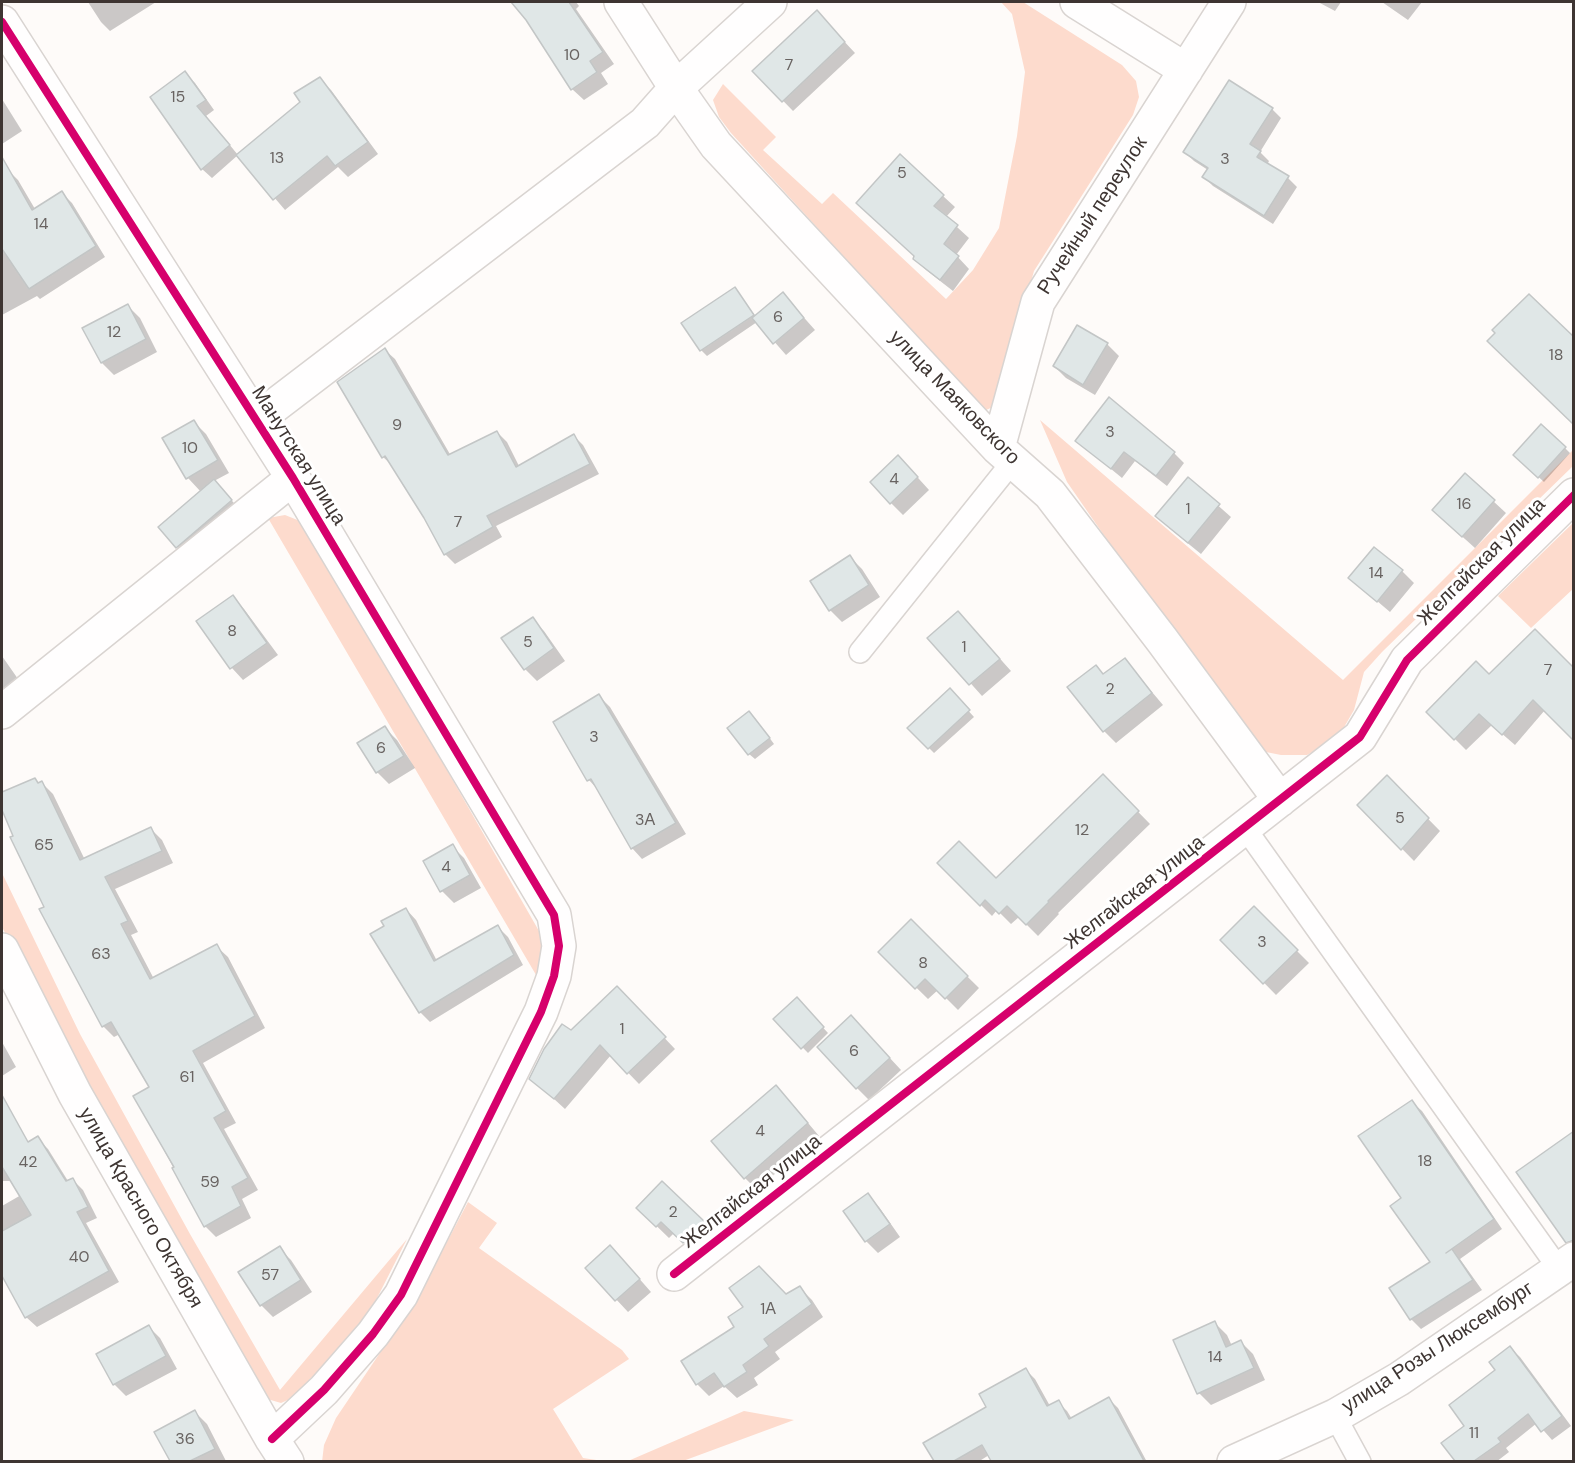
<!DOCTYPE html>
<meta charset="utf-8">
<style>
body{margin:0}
#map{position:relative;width:1575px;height:1463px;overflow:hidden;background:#fefbf9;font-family:"DM Sans",sans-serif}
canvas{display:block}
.frame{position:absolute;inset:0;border:3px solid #3e3532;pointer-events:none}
</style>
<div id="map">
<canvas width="1575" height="1463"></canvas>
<div class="frame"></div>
</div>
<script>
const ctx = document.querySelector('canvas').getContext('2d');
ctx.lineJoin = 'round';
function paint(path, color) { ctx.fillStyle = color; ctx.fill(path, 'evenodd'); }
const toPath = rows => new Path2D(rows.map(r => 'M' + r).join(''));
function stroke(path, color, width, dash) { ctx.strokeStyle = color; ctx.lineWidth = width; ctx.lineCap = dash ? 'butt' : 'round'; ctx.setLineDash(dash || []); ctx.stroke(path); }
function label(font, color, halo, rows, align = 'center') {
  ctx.font = font + ' "DM Sans",sans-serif'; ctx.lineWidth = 6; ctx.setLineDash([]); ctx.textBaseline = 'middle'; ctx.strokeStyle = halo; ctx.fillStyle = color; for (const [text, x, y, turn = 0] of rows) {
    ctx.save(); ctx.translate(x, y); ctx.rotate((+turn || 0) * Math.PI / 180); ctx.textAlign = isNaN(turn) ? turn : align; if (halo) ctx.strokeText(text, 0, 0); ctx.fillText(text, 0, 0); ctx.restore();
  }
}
paint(toPath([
 [1001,2,1023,2,1122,65,1136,81,1139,97,1133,115,1034,271,995,406,984,411,731,133,719,117,713,100,723,84,776,137,763,150,822,204,833,193,946,299,973,270,999,228,1017,136,1025,72,1012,14],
 [1040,420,1343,680,1573,450,1573,466,1382,652,1364,672,1354,710,1343,729,1327,744,1307,755,1281,755,1266,752,1250,739,1162,619,1067,482],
 [285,515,300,521,312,534,543,938,539,980,268,518],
 [1573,523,1573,589,1531,628,1498,596],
 [2,873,80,1034,190,1234,280,1390,407,1239,372,1308,340,1349,290,1399,281,1403,264,1398,148,1205,2,927],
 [468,1202,497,1223,479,1248,622,1350,629,1359,553,1409,583,1458,603,1461,322,1462,324,1445,336,1418,419,1295],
 [744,1411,794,1420,683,1461,628,1461]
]), '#fddbcd');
paint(toPath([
 [88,2,156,2,110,31,101,22],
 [513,2,576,2,579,6,576,9,614,64,601,73,608,84,584,100,572,89,527,19],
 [1318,2,1341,2,1335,11],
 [1382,2,1422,2,1408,20],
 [827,23,855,53,793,111,754,71],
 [185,73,195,83,214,110,206,116,238,155,302,103,319,79,331,90,378,154,348,177,338,167,285,210,238,155,212,178,202,169],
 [1229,82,1272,109,1281,118,1260,152,1269,161,1267,165,1288,178,1297,187,1273,224,1213,186,1204,177,1208,170,1194,161,1185,152],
 [2,99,22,131,2,144],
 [7,169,18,180,35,209,62,193,72,203,105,257,40,299,37,296,2,315,2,230,10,225,2,210,2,172],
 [943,196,955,207,946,217,969,238,956,255,969,269,953,291,926,270,914,258,916,257,870,215],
 [735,289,756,317,783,294,815,330,786,355,757,322,707,356,701,350],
 [128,306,140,318,157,352,114,375,102,363,84,328],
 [1107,344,1119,356,1095,395,1066,378,1054,366],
 [385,350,395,359,451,456,497,432,507,442,519,466,573,435,583,445,599,474,496,526,502,537,455,564,445,554,394,467,383,457],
 [194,422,206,434,229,473,214,481,243,513,189,559,177,547,201,492,188,478,164,439],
 [1077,441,1174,453,1184,463,1167,486,1135,461,1122,478],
 [1565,448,1570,453,1544,482,1515,455],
 [910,469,929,490,903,515,891,503],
 [1465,475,1506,513,1475,548,1446,522],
 [1188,479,1231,517,1201,554,1169,528],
 [850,557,862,569,880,597,842,622,830,610],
 [1402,571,1414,583,1390,612,1350,578],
 [232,597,244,609,278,655,243,680,232,668,198,621],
 [532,619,544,631,565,661,537,681,525,669],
 [970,625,1011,671,982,696,930,638],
 [1535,631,1545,710,1515,745,1492,725,1466,750,1428,712,1489,676],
 [2,656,25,689,2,708],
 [1125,660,1163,705,1116,743,1104,731,1104,676],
 [599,696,610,707,686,834,642,859,632,848,598,790,589,780,555,723],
 [955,696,974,717,934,753,909,728],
 [755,718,774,744,755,759,749,754],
 [385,728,397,740,415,768,389,784,377,772,359,744],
 [1103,776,1150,824,1058,913,1059,914,1038,936,1019,917,1011,924,997,910,992,916,939,863,996,880],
 [1387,777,1440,831,1414,861,1359,805],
 [35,779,39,784,42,783,53,794,85,860,150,828,162,840,173,863,115,889,138,932,131,935,154,979,216,946,228,957,265,1028,203,1063,236,1123,224,1129,258,1190,242,1199,251,1218,216,1237,205,1226,135,1097,151,1088,120,1034,114,1037,103,1026,46,908,2,807,2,794],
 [452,846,464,858,481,888,454,903,442,891],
 [1254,908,1309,963,1276,995,1222,940],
 [406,909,416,920,437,961,498,927,508,937,523,965,430,1022,420,1012,386,926],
 [911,921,979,988,958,1010,938,990,928,999,880,952],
 [617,988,675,1049,639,1084,611,1055,565,1109,531,1078,571,1032],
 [802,1005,828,1033,808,1053,775,1019],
 [863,1029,901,1070,869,1100,857,1088],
 [2,1042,16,1067,2,1076],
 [788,1099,819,1136,757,1190,745,1178],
 [1412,1102,1422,1111,1502,1229,1460,1259,1482,1290,1421,1329,1411,1319,1432,1263,1403,1199],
 [37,1138,48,1149,68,1181,72,1179,83,1190,97,1218,86,1223,119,1282,37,1327,26,1317,2,1275,2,1206,21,1195,12,1181,2,1181,2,1160],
 [663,1183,716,1234,696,1254,674,1233,669,1238,638,1208],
 [867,1195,879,1207,900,1237,878,1253,866,1241],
 [279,1248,291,1260,312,1292,273,1317,261,1305],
 [622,1259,651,1292,628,1312,587,1268],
 [800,1288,812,1300,823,1317,775,1352,780,1359,754,1378,758,1385,737,1398,724,1386,709,1396,697,1384,737,1327,745,1307,786,1296],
 [1215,1323,1227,1335,1232,1346,1241,1342,1253,1354,1265,1380,1211,1405,1199,1393],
 [148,1326,160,1338,177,1369,126,1396,114,1384,98,1354],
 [1510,1348,1520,1357,1571,1426,1552,1440,1537,1423,1506,1448,1509,1452,1496,1462,1457,1462,1444,1443,1466,1427],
 [1026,1370,1035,1379,1050,1406,1058,1402,1067,1411,1072,1419,1109,1399,1118,1408,1147,1462,993,1462,989,1455,978,1462,936,1462,925,1443,988,1407],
 [195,1412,207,1424,226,1461,172,1462,156,1432]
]), '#0003');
const building = toPath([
 [511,2,569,2,603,52,590,61,597,72,571,90,526,20,511,2],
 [817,10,845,42,782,102,752,71,817,10],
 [185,71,206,100,197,106,230,145,201,170,150,97,185,71],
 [320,77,368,142,335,166,327,156,273,200,236,155,300,102,294,93,320,77],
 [1229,80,1273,108,1250,144,1261,151,1257,157,1289,176,1264,216,1202,177,1208,168,1183,152,1229,80],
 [900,154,944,195,934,206,958,225,944,244,959,256,940,280,913,259,914,256,856,203,900,154],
 [2,157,32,210,62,191,96,246,29,289,2,249,2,157],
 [735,287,754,315,700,351,681,323,735,287],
 [783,292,804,318,773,344,752,318,783,292],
 [1529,294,1574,337,1574,425,1487,341,1495,333,1492,330,1529,294],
 [128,304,146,339,101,363,82,328,128,304],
 [1077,325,1108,343,1083,385,1053,366,1077,325],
 [385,348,448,455,497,431,516,467,574,434,590,464,487,516,493,527,444,555,424,518,385,456,382,458,337,382,385,348],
 [1109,397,1175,452,1156,476,1124,452,1111,469,1075,441,1109,397],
 [194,420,218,460,186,479,162,438,194,420],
 [1541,424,1566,447,1538,478,1513,455,1541,424],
 [898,455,918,477,890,504,870,482,898,455],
 [1465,473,1495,500,1462,537,1432,510,1465,473],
 [1188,477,1220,504,1188,543,1155,516,1188,477],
 [214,479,232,500,176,548,158,527,214,479],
 [1374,547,1403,570,1377,602,1348,578,1374,547],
 [850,555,869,585,829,611,810,581,850,555],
 [233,595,267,643,230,669,196,621,233,595],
 [958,611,1000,659,969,685,927,638,958,611],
 [533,617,554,648,524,670,501,638,533,617],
 [1535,629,1574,668,1574,741,1533,700,1502,735,1479,714,1454,740,1426,712,1476,661,1489,674,1535,629],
 [1125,658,1152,693,1103,732,1067,687,1096,665,1103,674,1125,658],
 [950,688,970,710,928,749,907,728,950,688],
 [599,694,676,823,631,849,591,779,587,781,553,722,599,694],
 [749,711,770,738,748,755,727,728,749,711],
 [385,726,404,756,376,773,357,743,385,726],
 [1103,774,1139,811,1048,901,1049,902,1026,925,1007,906,999,914,985,900,980,906,937,863,959,841,996,878,1103,774],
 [1387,775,1429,818,1401,850,1357,805,1387,775],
 [35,778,38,783,42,781,80,860,151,827,162,851,105,877,128,921,121,924,150,979,217,944,255,1016,193,1051,226,1111,214,1118,248,1178,232,1187,241,1206,204,1227,172,1168,174,1167,133,1096,149,1087,111,1022,102,1027,39,909,44,907,10,837,13,836,2,810,2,792,35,778],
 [453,844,470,875,440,892,423,861,453,844],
 [1254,906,1298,950,1263,984,1220,940,1254,906],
 [406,908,434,961,498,925,514,955,419,1013,370,934,384,926,381,921,406,908],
 [911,919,968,976,945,999,925,979,915,989,878,952,911,919],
 [617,986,666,1037,627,1074,600,1045,554,1099,529,1079,544,1049,562,1024,571,1030,617,986],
 [797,997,824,1027,801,1049,773,1019,797,997],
 [851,1015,890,1058,856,1089,817,1047,851,1015],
 [776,1085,808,1123,744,1179,711,1141,776,1085],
 [2,1095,28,1142,38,1136,66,1181,73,1178,88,1207,77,1212,109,1271,25,1318,2,1276,2,1231,31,1215,2,1167,2,1095],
 [1412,1100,1494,1219,1446,1253,1452,1249,1473,1280,1410,1320,1389,1288,1430,1262,1390,1206,1401,1198,1358,1136,1412,1100],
 [1574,1131,1574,1240,1566,1243,1516,1172,1574,1131],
 [662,1181,705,1222,683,1243,661,1222,656,1227,636,1208,662,1181],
 [868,1193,890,1224,865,1242,843,1211,868,1193],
 [610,1245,640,1279,615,1301,585,1268,610,1245],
 [280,1246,301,1280,260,1306,238,1272,280,1246],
 [759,1266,786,1294,800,1286,812,1304,764,1339,769,1346,743,1365,747,1372,724,1387,714,1373,696,1385,681,1361,734,1327,728,1317,743,1307,729,1288,759,1266],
 [1215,1321,1226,1347,1241,1340,1254,1368,1197,1394,1173,1340,1215,1321],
 [149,1325,166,1356,113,1385,96,1354,149,1325],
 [1510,1346,1562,1416,1541,1432,1528,1414,1498,1438,1501,1442,1474,1461,1455,1461,1441,1443,1464,1426,1449,1405,1495,1370,1489,1362,1510,1346],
 [1026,1368,1047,1406,1059,1400,1069,1419,1109,1397,1144,1461,991,1461,982,1445,954,1461,934,1461,923,1443,986,1407,979,1394,1026,1368],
 [195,1410,215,1449,190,1461,170,1461,154,1432,195,1410]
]);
paint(building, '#e0e7e7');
stroke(building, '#c3c6c6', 1.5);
const lane = toPath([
 [860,652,1013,461],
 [1245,828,1559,1269],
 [1335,1416,1360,1462]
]);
const street = toPath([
 [621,2,676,88,716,145,998,448,1050,494,1162,640,1280,800],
 [1077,2,1186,70],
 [2,22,293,478,554,915,559,946,554,976,541,1012,401,1295,373,1334,324,1390,272,1439],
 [256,420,645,123,676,88,770,2],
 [998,448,1038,302,1229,2],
 [2,712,293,478],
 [2,950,75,1094,272,1439,287,1462],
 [674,1274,1360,737,1407,660,1574,495],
 [1234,1462,1335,1416,1399,1379,1574,1259]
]);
stroke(lane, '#d9d4d1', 24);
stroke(street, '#d9d4d1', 36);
stroke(lane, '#fffefe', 21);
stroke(street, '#fffefe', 33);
stroke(toPath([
 [2,22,293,478,554,915,559,946,554,976,541,1012,401,1295,373,1334,324,1390,272,1439],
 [674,1274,1360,737,1407,660,1574,495]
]), '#d6006c', 8);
label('16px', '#686361', null, [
 ["10",572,56],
 ["7",789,66],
 ["15",178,98],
 ["13",277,159],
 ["3",1225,160],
 ["5",902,174],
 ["14",41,225],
 ["6",778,318],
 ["12",114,333],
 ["18",1556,356],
 ["9",397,426],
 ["3",1110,433],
 ["10",190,449],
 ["4",894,480],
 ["16",1464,505],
 ["1",1188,510],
 ["7",458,523],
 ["14",1376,574],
 ["8",232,632],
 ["5",528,643],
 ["1",964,648],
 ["7",1548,671],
 ["2",1110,690],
 ["3",594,738],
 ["6",381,749],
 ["5",1400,819],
 ["3А",645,821],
 ["12",1082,831],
 ["65",44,846],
 ["4",446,868],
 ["3",1262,943],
 ["63",101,955],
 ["8",923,964],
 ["1",622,1030],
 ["6",854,1052],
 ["61",187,1078],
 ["4",760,1132],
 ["18",1425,1162],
 ["42",28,1163],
 ["59",210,1183],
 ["2",673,1213],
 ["40",79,1258],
 ["57",270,1276],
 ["1А",768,1310],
 ["14",1215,1358],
 ["11",1474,1434],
 ["36",185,1440]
]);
label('20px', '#3e3532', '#fff', [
 ["Ручейный переулок",1093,216,-57],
 ["улица Маяковского",954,398,46],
 ["Манутская улица",298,456,58],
 ["Желгайская улица",1482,562,-45],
 ["Желгайская улица",1135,893,-38],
 ["Желгайская улица",752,1192,-38],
 ["улица Красного Октября",140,1208,60],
 ["улица Розы Люксембург",1438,1348,-33]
]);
</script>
